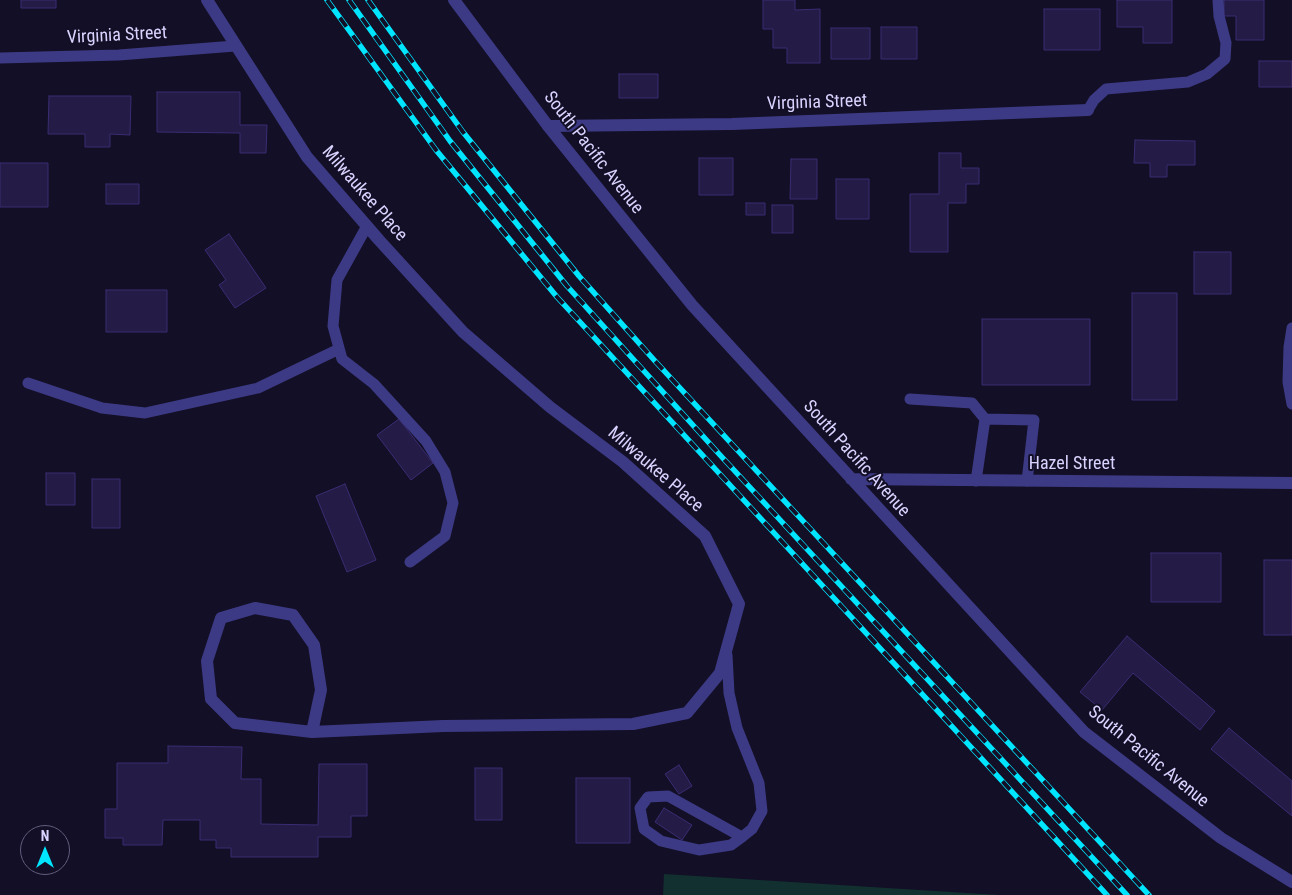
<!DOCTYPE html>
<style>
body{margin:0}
#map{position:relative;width:1292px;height:895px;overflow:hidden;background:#130f26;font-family:"Roboto Condensed",sans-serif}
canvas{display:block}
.north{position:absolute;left:20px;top:825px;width:50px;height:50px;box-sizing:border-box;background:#130f26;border:1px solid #625e7d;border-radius:50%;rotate:0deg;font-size:14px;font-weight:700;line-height:20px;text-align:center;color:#d9d4ff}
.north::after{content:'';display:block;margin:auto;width:18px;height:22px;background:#00e5ff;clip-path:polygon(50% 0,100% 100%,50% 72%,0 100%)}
</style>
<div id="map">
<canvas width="1292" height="895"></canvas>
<div class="north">N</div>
</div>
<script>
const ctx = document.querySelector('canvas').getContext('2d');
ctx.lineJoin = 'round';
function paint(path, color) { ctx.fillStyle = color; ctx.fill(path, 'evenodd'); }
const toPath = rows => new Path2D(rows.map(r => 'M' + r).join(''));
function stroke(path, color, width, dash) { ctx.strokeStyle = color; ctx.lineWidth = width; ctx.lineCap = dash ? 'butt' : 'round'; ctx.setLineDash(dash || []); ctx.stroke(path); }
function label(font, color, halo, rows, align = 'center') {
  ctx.font = font + ' "Roboto Condensed",sans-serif'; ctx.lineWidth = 4; ctx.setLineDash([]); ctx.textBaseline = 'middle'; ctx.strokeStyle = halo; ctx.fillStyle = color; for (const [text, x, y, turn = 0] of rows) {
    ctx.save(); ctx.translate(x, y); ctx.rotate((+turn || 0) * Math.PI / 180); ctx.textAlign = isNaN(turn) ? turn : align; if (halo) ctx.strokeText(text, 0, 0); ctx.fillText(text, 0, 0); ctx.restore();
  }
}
paint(toPath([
 [664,874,999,895,663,895]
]), '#12302f');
const building = toPath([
 [21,0,56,0,56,8,21,8,21,0],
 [763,0,795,0,795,10,820,9,820,63,787,63,787,48,773,48,773,29,763,29,763,0],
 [1117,0,1172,0,1172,43,1143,43,1143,27,1117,27,1117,0],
 [1224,0,1264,0,1264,40,1236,40,1236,16,1224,16,1224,0],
 [1044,9,1100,9,1100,50,1044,50,1044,9],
 [881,27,917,27,917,59,881,59,881,27],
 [831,28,870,28,870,59,831,59,831,28],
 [1259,61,1292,61,1292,87,1259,87,1259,61],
 [619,74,658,74,658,98,619,98,619,74],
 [157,92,240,92,240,125,267,125,266,153,240,153,240,133,157,132,157,92],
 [49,96,131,96,130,135,110,134,110,147,85,147,85,134,48,134,49,96],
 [1135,140,1195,141,1195,165,1167,165,1167,177,1150,177,1150,163,1134,163,1135,140],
 [939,153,961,153,961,168,979,168,979,184,966,184,966,203,948,203,948,252,910,252,910,194,939,194,939,153],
 [699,158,733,158,733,195,699,195,699,158],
 [791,159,817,159,817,199,790,199,791,159],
 [0,163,48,163,48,207,0,207,0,163],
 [836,179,869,179,869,219,836,219,836,179],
 [106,184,139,184,139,204,106,204,106,184],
 [746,203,765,203,765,215,746,215,746,203],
 [772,205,793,205,793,233,772,233,772,205],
 [229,234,266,288,235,308,219,285,226,280,205,250,229,234],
 [1194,252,1231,252,1231,294,1194,294,1194,252],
 [106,290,167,290,167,332,106,332,106,290],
 [1132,293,1177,293,1177,400,1132,400,1132,293],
 [982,319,1090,319,1090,385,982,385,982,319],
 [399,419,433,463,411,480,377,435,399,419],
 [46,473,75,473,75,505,46,505,46,473],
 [92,479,120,479,120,528,92,528,92,479],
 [345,484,376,560,347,572,316,496,345,484],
 [1151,553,1221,553,1221,602,1151,602,1151,553],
 [1264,560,1292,560,1292,635,1264,635,1264,560],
 [1127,636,1215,711,1200,730,1133,673,1102,710,1080,692,1127,636],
 [1229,728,1292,781,1292,816,1211,749,1229,728],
 [168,746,242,747,241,779,261,779,261,824,318,825,319,764,367,764,367,816,351,816,351,837,318,837,318,857,231,857,231,848,216,848,216,840,200,840,200,820,163,820,162,845,123,845,123,838,105,838,105,809,117,809,117,763,168,763,168,746],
 [679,765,692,786,679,794,665,774,679,765],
 [475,768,502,768,502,820,475,820,475,768],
 [576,778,630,778,630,843,576,843,576,778],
 [664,808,692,825,682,840,655,822,664,808]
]);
paint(building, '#241b47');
stroke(building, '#3b2d73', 1);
stroke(toPath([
 [0,58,119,55,235,46],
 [1088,110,1094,100,1106,89,1188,82,1207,74,1225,59,1226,43,1219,16,1218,0],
 [367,226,337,280,333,326,342,359,374,384,426,441,445,472,453,503,445,536,410,562],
 [1292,328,1289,347,1288,382,1292,404],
 [28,383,102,408,145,413,258,388,339,349],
 [910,399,972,403,985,419],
 [976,481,985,419,1034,420,1027,481],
 [727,655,729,693,737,728,759,783,762,811,752,829,742,837,731,845,699,850,661,841,644,829,640,808,648,797,668,796,742,837]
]), '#3d3a85', 11);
stroke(toPath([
 [207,0,307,157,379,240,463,332,550,407,623,462,705,536,739,604,720,673,687,713,633,724,443,726,312,732,235,723,211,699,207,661,221,618,255,608,293,615,314,645,321,690,312,732],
 [548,126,732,124,1088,110]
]), '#3d3a85', 12);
stroke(toPath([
 [454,0,548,126,692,305,1084,732,1221,838,1292,882],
 [851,479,1292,483]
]), '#3d3a85', 12);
const rail = toPath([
 [327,0,436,150,557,297,1107,895],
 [349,0,450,141,567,286,720,455,1127,895],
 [368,0,463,132,579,276,655,361,1149,895]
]);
stroke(rail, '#00e5ff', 5.5);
stroke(rail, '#130f26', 4, [11]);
label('18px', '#d9d4ff', '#130f26', [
 ["Virginia Street",117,36,-3],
 ["Virginia Street",817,103,-2],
 ["South Pacific Avenue",593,153,52],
 ["Milwaukee Place",364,194,49],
 ["South Pacific Avenue",856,459,48],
 ["Hazel Street",1072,464],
 ["Milwaukee Place",655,470,41],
 ["South Pacific Avenue",1148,757,39]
]);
</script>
